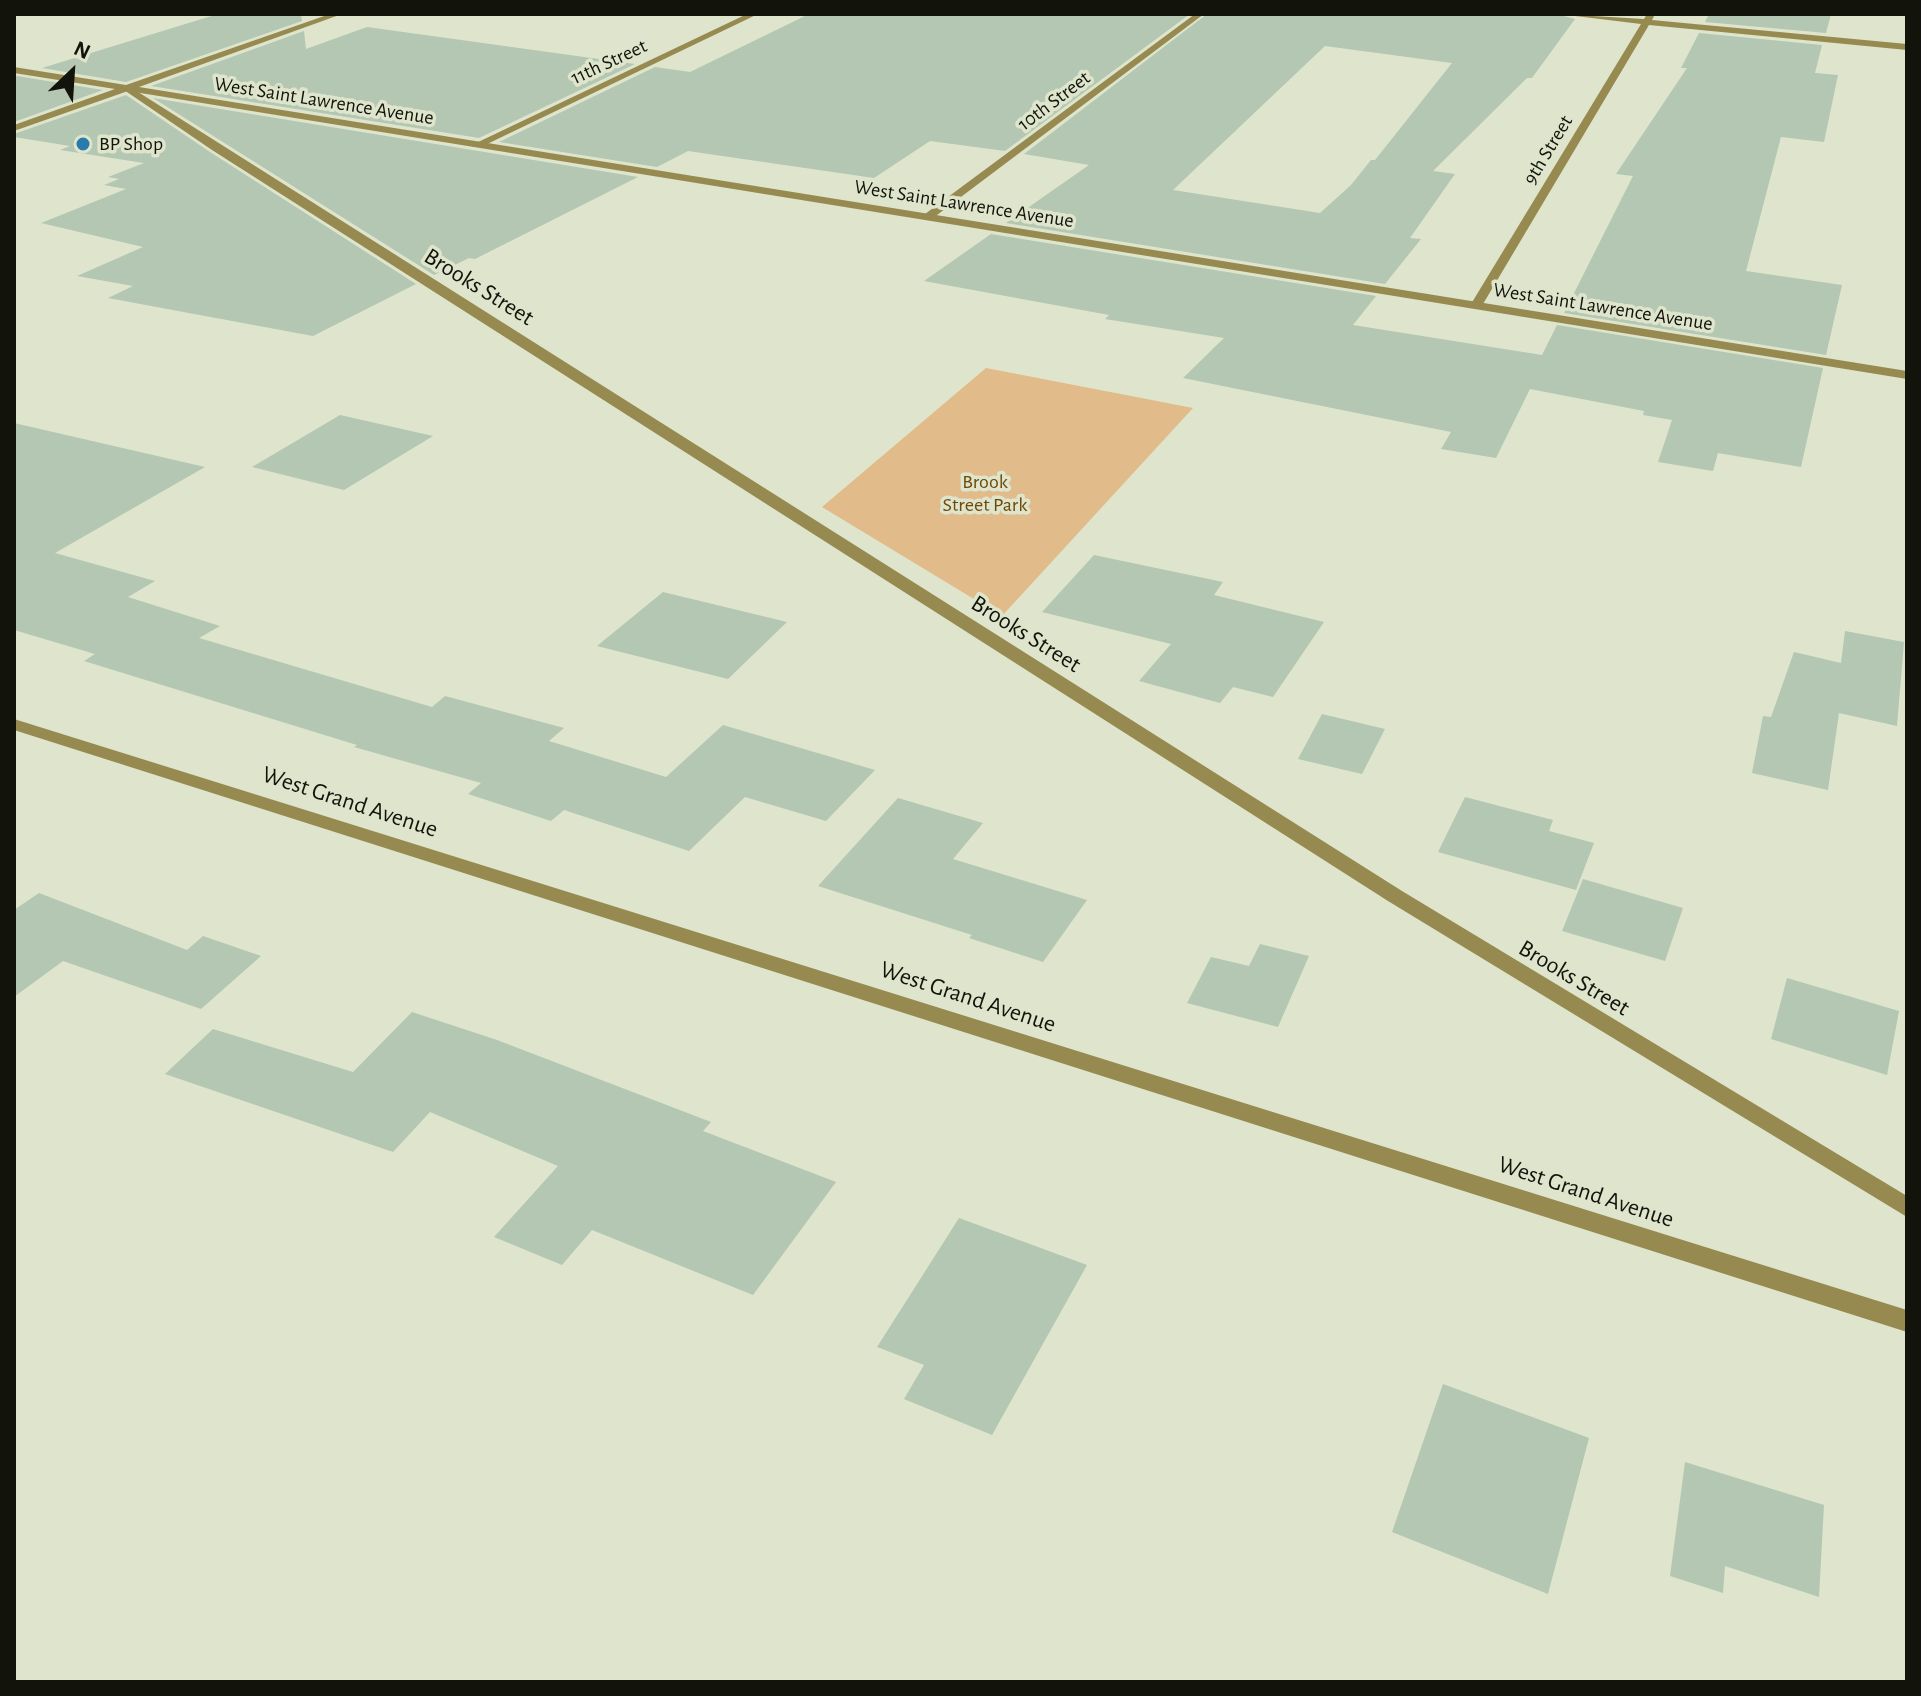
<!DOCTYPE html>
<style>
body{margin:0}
#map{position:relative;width:1921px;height:1696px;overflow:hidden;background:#dee5cc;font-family:"Alegreya Sans",sans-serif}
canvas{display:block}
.frame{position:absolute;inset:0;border:16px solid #12140b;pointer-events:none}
.north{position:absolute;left:32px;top:32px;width:80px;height:80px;-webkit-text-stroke:6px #dee5cc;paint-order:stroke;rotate:25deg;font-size:22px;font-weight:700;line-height:32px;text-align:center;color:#12140b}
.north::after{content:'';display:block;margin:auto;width:28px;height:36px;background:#12140b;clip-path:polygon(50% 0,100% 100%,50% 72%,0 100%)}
</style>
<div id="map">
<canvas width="1921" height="1696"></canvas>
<div class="frame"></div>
<div class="north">N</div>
</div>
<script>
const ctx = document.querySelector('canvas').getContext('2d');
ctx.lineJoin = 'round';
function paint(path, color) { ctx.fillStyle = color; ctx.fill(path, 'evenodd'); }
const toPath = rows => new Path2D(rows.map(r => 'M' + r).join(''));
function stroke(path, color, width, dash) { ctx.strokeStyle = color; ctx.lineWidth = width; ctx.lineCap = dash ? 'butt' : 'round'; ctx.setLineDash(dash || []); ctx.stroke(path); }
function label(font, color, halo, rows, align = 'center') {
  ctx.font = font + ' "Alegreya Sans",sans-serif'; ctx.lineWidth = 7; ctx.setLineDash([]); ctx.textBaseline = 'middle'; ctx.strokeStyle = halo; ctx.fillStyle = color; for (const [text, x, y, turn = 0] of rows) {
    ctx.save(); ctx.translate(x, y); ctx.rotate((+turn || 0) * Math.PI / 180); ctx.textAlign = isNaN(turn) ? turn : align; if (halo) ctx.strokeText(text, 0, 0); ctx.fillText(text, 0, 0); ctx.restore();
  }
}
paint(toPath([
 [986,368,1193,408,1002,616,822,507]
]), '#e1bb89');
paint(toPath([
 [218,14,301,14,302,21,126,82,42,68],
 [809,14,1190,14,1005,151,930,141,874,178,688,151,657,167,499,142,655,67,690,72],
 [1207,14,1556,14,1575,19,1532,78,1527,78,1433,171,1455,174,1410,238,1421,239,1385,284,1006,223,1089,165,1024,154],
 [1325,46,1452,63,1375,160,1371,160,1351,185,1320,213,1173,190],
 [1709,14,1831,14,1826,33,1705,22],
 [367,27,635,64,479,138,151,86,304,31,306,49],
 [1699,33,1822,45,1815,73,1838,75,1824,142,1781,137,1746,271,1842,285,1826,355,1564,313,1633,176,1616,174,1687,68,1681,68],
 [17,76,103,90,14,122,14,77],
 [126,95,210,152,416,284,313,336,108,298,133,286,77,276,143,247,41,223,126,189,104,185,119,179,108,177,144,163,60,150,70,146,14,137,14,134],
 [153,98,638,177,475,259,469,258,434,275],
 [991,234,1376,296,1353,325,1542,355,1557,325,1823,368,1801,467,1718,453,1713,471,1658,462,1672,420,1643,415,1644,411,1530,389,1496,458,1441,449,1451,432,1183,378,1224,338,1105,319,1109,315,924,281],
 [340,415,433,436,344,490,252,467],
 [14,423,205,467,55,553,155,581,128,597,220,626,199,638,432,707,445,696,564,728,549,741,666,777,723,725,875,770,826,821,745,797,689,851,564,810,551,821,468,794,481,783,354,747,357,745,84,661,95,654,14,630],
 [1094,555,1223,582,1214,595,1324,622,1273,697,1233,687,1220,703,1139,681,1171,644,1042,612],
 [663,592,787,622,728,679,597,646],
 [1845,631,1904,642,1897,726,1839,713,1828,790,1752,773,1763,716,1771,717,1794,652,1841,663],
 [1322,714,1385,729,1362,774,1298,759],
 [1465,797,1553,820,1549,831,1594,843,1576,890,1438,852],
 [898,798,983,823,953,859,1087,900,1043,962,969,938,972,935,818,886],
 [1583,879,1683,908,1665,961,1562,931],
 [39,893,187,950,203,936,261,956,201,1009,63,961,14,997,14,910],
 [1260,944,1309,956,1278,1027,1187,1003,1211,957,1249,966],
 [1787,978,1899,1011,1887,1075,1771,1039],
 [412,1012,497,1040,711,1122,703,1131,836,1182,753,1295,592,1230,562,1265,494,1237,558,1166,430,1112,393,1152,165,1074,213,1029,353,1072],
 [959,1218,1087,1265,992,1435,904,1399,924,1365,877,1347],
 [1443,1384,1589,1438,1548,1594,1392,1532],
 [1685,1462,1824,1505,1819,1597,1725,1566,1723,1593,1670,1576]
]), '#b3c7b3');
paint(toPath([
 [747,14,758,14,483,146,474,144,747,14],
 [1195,14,1204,14,933,218,925,218,925,214,1195,14],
 [1559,14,1644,19,1647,14,1655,14,1652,20,1907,44,1907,50,1649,25,1483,304,1473,307,1471,304,1641,24,1559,14],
 [127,85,1402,891,1907,1196,1907,1217,1388,901,212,150,124,90,127,85],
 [14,719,1907,1310,1907,1332,14,730,14,719]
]), '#978a50');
paint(toPath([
 [330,14,342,14,139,87,1907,371,1907,379,128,91,14,131,14,125,115,89,14,73,14,67,126,85,330,14]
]), '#978a50');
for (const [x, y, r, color] of [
 [83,144,8,"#2a7aac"]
]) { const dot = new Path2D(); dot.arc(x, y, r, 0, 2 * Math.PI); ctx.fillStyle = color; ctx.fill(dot); stroke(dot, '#dee5cc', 3); }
label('20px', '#12140b', '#dee5cc', [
 ["11th Street",609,62,-25],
 ["West Saint Lawrence Avenue",324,101,9],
 ["10th Street",1054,101,-37],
 ["9th Street",1548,150,-59],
 ["West Saint Lawrence Avenue",964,204,9],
 ["West Saint Lawrence Avenue",1603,307,9]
]);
label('20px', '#12140b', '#dee5cc', [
 ["BP Shop",99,144]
], 'left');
label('20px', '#6f4909', '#dee5cc', [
 ["Brook",985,482],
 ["Street Park",985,505]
]);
label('24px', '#12140b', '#dee5cc', [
 ["Brooks Street",479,287,32],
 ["Brooks Street",1026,634,32],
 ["West Grand Avenue",350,802,18],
 ["Brooks Street",1574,978,31],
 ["West Grand Avenue",968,997,18],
 ["West Grand Avenue",1586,1192,18]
]);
</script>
